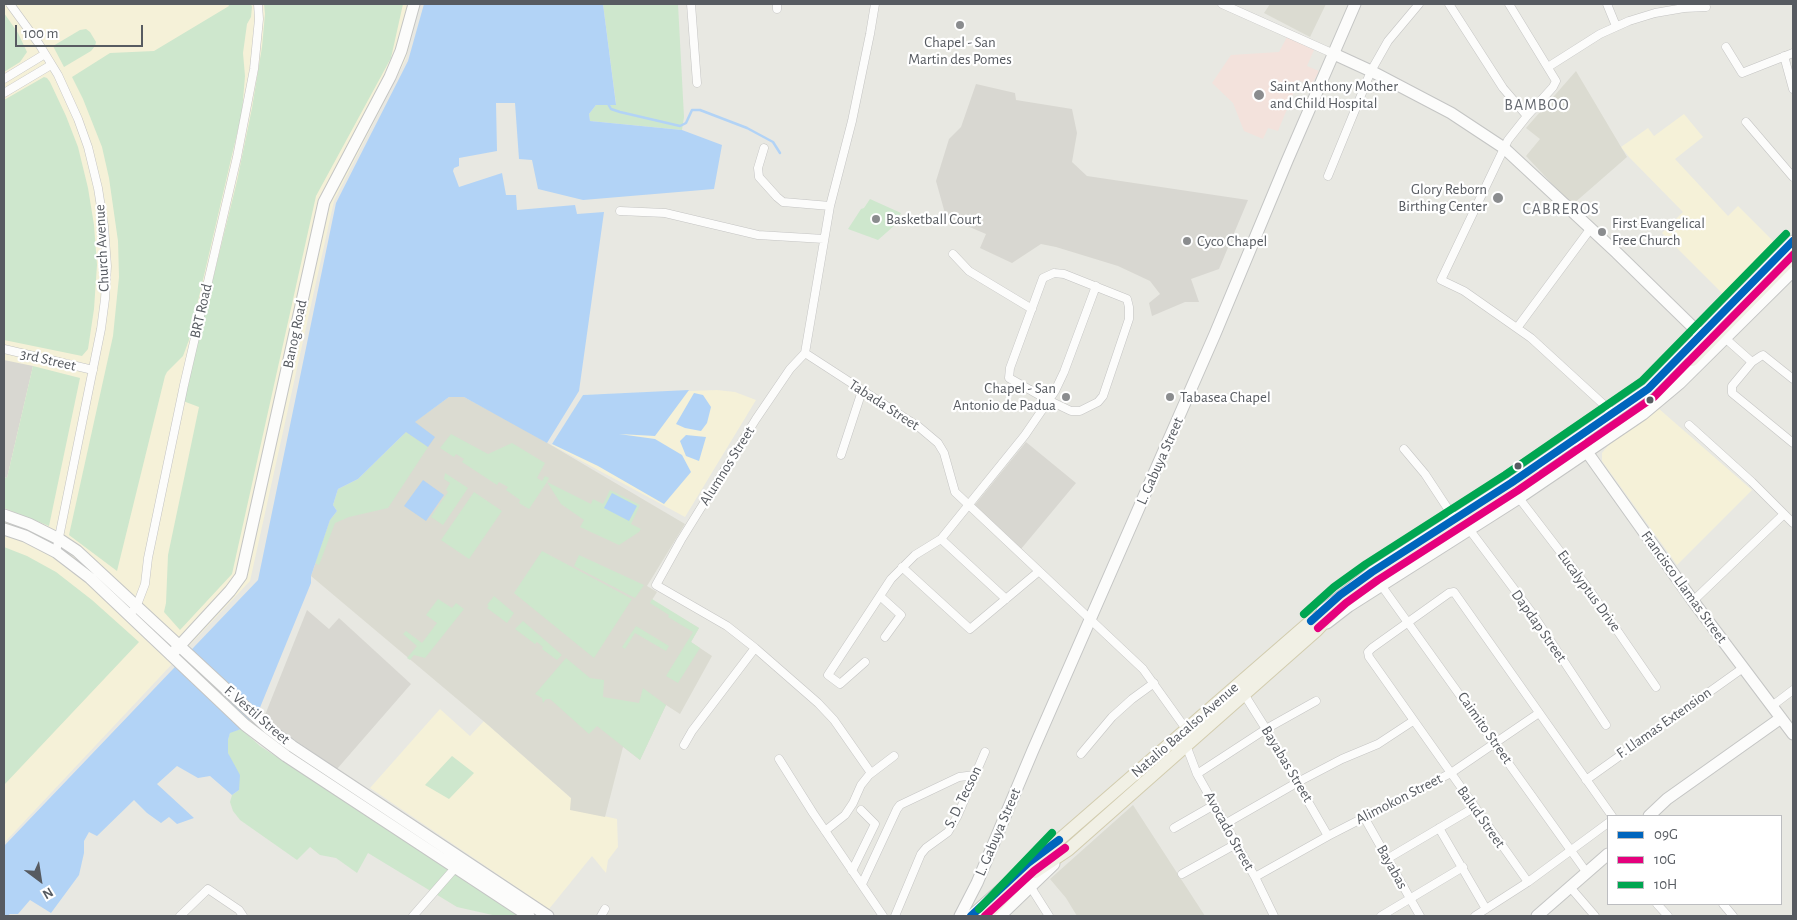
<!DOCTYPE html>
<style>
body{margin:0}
#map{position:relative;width:1797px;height:920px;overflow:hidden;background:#e8e8e2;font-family:"Alegreya Sans",sans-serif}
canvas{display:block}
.frame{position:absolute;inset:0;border:5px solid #575b61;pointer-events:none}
.legend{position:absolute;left:1607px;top:815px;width:175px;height:90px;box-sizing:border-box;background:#fff;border:1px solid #bcbdc0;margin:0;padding:6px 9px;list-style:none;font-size:15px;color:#575b61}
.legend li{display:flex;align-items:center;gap:10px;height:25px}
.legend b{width:25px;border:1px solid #bcbdc0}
.north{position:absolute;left:15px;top:855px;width:50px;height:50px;-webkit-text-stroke:4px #fff;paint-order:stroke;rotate:149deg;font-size:14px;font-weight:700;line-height:20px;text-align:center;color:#575b61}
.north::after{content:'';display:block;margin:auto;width:18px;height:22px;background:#575b61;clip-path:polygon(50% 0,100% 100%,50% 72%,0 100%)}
.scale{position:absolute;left:15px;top:25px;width:128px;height:22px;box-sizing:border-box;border:2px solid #575b61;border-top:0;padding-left:6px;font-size:15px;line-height:18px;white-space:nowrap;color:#575b61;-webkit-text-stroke:4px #fff;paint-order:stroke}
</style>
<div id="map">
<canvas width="1797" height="920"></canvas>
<div class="frame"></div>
<ul class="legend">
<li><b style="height:6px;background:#0065bd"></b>09G</li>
<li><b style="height:6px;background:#e5007d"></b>10G</li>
<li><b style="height:6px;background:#00a651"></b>10H</li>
</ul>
<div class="north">N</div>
<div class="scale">100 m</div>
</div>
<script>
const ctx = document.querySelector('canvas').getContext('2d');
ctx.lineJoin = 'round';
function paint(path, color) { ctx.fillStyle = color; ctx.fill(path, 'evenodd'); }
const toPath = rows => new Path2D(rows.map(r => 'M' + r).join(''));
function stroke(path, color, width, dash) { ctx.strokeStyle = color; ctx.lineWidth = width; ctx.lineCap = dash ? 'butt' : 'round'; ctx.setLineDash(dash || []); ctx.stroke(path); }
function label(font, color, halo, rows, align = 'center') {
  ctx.font = font + ' "Alegreya Sans",sans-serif'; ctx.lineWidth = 4.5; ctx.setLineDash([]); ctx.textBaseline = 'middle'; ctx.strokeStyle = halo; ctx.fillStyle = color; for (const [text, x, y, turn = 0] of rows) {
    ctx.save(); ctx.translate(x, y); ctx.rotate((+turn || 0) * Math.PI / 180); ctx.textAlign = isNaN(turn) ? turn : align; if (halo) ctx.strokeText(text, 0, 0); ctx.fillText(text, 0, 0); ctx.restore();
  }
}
paint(toPath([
 [4,4,419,4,406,59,334,201,250,581,4,843],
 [1684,114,1703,137,1675,159,1728,216,1738,206,1779,247,1728,299,1662,233,1683,212,1629,157,1621,147,1648,128,1654,136],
 [717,390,735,392,756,400,685,517,552,445,583,395],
 [1658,408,1752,490,1677,565,1602,461,1602,453,1611,442],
 [440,709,470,736,484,721,571,798,595,814,617,819,618,847,608,860,606,873,592,856,549,909,370,788]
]), '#f5f1d8');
paint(toPath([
 [976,84,1015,93,1016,100,1072,109,1077,133,1072,162,1087,176,1248,200,1219,269,1191,279,1199,302,1185,302,1152,316,1149,303,1160,294,1150,281,1118,266,1056,247,1041,244,1012,263,980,248,986,234,946,217,936,181,949,139,961,127],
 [4,360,33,366,7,478,4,477],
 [1026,442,1076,483,1021,549,974,506],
 [307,610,329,629,339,618,411,684,337,769,276,727,265,715]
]), '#d8d7d1');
paint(toPath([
 [1270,4,1326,4,1310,37,1264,13],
 [1576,71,1627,157,1572,205,1526,156,1540,139,1526,128],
 [449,397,464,397,517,425,685,524,647,586,657,592,652,600,699,628,691,642,712,656,680,714,666,705,640,760,623,747,605,817,570,810,571,798,488,725,311,576,330,520,414,422],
 [1133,805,1205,916,1077,916,1066,898,1050,879]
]), '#dbdbd1');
paint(toPath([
 [1287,37,1314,50,1307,66,1319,71,1311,86,1299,80,1278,131,1268,128,1263,139,1244,131,1233,103,1212,83,1231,55,1279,52]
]), '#f3e2dc');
paint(toPath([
 [228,4,251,4,252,7,251,17,247,24,243,53,245,76,242,112,189,340,183,356,167,372,165,376,117,571,69,535,113,336,119,277,118,241,109,178,102,147,83,99,72,77,110,53,154,51,229,6],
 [264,4,403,4,391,58,316,196,232,574,180,630,164,612,166,603,168,555,199,407,183,401,237,181,252,108,262,47,265,14],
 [603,4,678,4,684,117,682,130,590,121,589,114,596,105,616,104],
 [4,13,18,33,27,52,20,62,4,72],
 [86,29,90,32,96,42,95,46,91,51,64,67,53,46,80,30],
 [44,77,47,78,50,82,66,116,78,147,88,188,94,225,97,265,94,309,88,349,82,356,4,340,4,100],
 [870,199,901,213,895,225,878,240,848,229,861,209,864,208],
 [33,366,80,378,49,526,4,508,4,477,7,478],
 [406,432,428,447,388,508,349,517,335,523,319,565,315,563,330,520,337,511,333,505,338,489,358,479],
 [451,434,488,454,512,443,545,463,537,478,542,481,545,476,549,478,547,482,591,504,593,499,603,504,610,490,640,505,631,524,641,529,639,532,619,545,580,527,584,520,561,504,547,482,529,509,519,503,520,500,506,490,508,487,499,482,497,485,462,462,464,459,456,454,454,457,440,448],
 [445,473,468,488,443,525,431,517,448,492,446,490,450,483,444,479],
 [474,492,502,511,469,559,441,540],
 [4,547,27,556,56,572,92,600,139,642,4,785],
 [542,551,632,599,594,658,514,593],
 [579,555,644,585,635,598,574,566],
 [494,596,514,613,507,623,487,608,489,606,487,605],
 [438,599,452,608,456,603,464,609,425,658,414,655,410,660,407,658,417,646,403,634,406,631,422,643,437,623,426,615],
 [652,599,699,628,691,642,700,648,678,683,666,676,693,632,668,617,669,615,650,603],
 [523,621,562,655,557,660,542,649,543,647,537,642,535,644,515,629],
 [636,626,669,646,666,651,635,633,625,649,622,647],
 [566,658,590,678,604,680,603,697,639,703,643,688,666,705,640,760,597,726,589,734,550,699,546,699,543,703,542,698,535,694],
 [241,729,260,746,521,916,497,916,457,907,368,853,357,873,336,858,320,855,310,847,297,860,240,820,233,811,230,802,232,795,239,790,228,753,228,740,230,732],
 [452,756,474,773,449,799,425,785]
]), '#cee7cd');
paint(toPath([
 [424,4,603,4,616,105,596,105,589,114,590,121,682,130,722,145,714,189,583,200,538,189,532,160,519,159,515,103,496,103,497,151,459,158,459,166,454,168,453,171,459,187,502,173,506,195,516,195,517,210,575,205,577,214,604,212,579,391,547,443,464,397,449,397,415,422,435,437,428,447,406,432,358,479,338,489,333,505,337,511,330,520,311,576,311,583,259,710,241,729,230,733,228,740,228,753,240,775,239,790,232,795,210,776,198,778,177,766,157,784,194,818,177,824,169,817,161,823,147,813,134,800,97,836,89,832,84,841,84,853,79,875,51,913,30,900,18,914,10,914,7,916,4,916,4,846,258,580,336,203,408,61],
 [689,390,655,436,619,434,655,439,682,455,691,472,664,504,598,466,552,444,583,395],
 [694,393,703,395,711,407,707,423,701,431,685,428,676,424],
 [686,435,706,437,699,461,686,456,680,441],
 [423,480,444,495,426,521,404,506],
 [612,493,637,506,629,521,604,508]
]), '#b2d3f6');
stroke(toPath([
 [607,102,611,109,620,112,680,126,686,123,692,110,700,110,747,128,773,142,780,153]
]), '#b2d3f6', 2.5);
stroke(toPath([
 [1536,476,1601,433,1651,397,1692,360]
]), '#c4c5c2', 12, [12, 6]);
const street = toPath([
 [10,4,39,44,58,75,78,119,88,147,98,188,104,226,107,266,105,299,101,329,56,552],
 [691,4,697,83],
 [777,4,777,9],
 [1222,4,1334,54],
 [1449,4,1503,88,1527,116],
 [1509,4,1556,81,1553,87,1527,116,1508,140,1441,280,1464,291,1531,338,1614,414],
 [1607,4,1616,26],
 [1726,47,1742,73,1793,53],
 [1784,56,1793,89],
 [1548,67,1600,34,1629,21,1655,13,1684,8,1706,7],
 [4,79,45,54],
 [4,93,51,65],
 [1746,122,1793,177],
 [764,148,758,168,759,177,777,197,783,202,830,206],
 [1328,176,1371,71,1388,41,1419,4],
 [620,211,665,213,758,235,824,239],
 [953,254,969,271,1032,309],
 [1054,273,1064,274,1127,299,1129,307,1129,319,1103,396,1098,402,1080,411,1071,411,1048,400,1009,378,1010,368,1043,278,1054,273],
 [1517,328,1591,228],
 [1726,339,1752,362],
 [4,349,93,370],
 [805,353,790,369,756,419,681,540,656,585,727,626,755,648,818,703,834,720,871,773],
 [805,353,919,427,938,443,944,453,955,492,1143,669,1186,729],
 [805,353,830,206,852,121,870,34,875,4],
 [1793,379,1763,355,1761,356,1752,362,1732,386,1732,393,1793,443],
 [1689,425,1752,482,1793,523],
 [1404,449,1425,474,1454,518],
 [841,455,862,391],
 [1519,498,1588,588,1656,687],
 [1469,529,1532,613,1606,725],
 [941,539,1006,599],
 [902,567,970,629,1038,572],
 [1381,585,1587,873],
 [880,596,901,615,885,637],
 [1693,601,1784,514],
 [130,615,137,605,145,584,148,558,184,385,237,157,254,69,259,19,258,4],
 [865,662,840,684,828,675,891,579,915,555,941,539,1025,435,1055,391,1064,372,1096,286],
 [1244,694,1266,729,1328,836],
 [1772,706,1793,690],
 [684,745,692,731,755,648],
 [1186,745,1197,774,1255,877,1274,916],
 [1081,754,1112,717,1132,699,1154,683],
 [779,759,813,813,883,916],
 [1197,774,1266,729,1316,701],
 [1586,780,1743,668],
 [1364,817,1420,916],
 [1225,824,1298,782,1342,759,1378,744,1413,721],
 [1174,828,1214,805],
 [1439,828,1486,909],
 [825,831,845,815,853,803,861,785,869,775,894,756],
 [1387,859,1475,807],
 [852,871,875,824,861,810],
 [1182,874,1236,844],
 [1255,877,1328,836,1451,773,1539,713],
 [1528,882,1369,657,1368,652,1372,648,1449,593,1454,592,1612,816],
 [862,884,897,809,900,805,959,777,975,775],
 [1030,886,1049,916],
 [1570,887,1595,916],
 [1657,904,1668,916],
 [1723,904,1733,916],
 [180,916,208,889,239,910,243,916],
 [413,916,455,868],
 [601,916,605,909],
 [895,916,921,854,926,848,948,832,957,817,985,752],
 [1381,916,1463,867],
 [1475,916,1528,882,1608,823]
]);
const secondary = toPath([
 [1334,54,1371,71,1451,113,1504,148,1617,253,1702,336],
 [1577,438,1693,601,1793,734],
 [4,515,29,524,59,539,77,551,268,728,292,746,548,916],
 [4,529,25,536,56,552,90,578,245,725,286,756,529,916],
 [1322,611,1372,572,1511,483,1648,389,1793,241],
 [1327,623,1349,606,1519,498,1643,414,1680,383,1793,271],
 [171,655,230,591,241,576,324,202,390,77,401,51,414,4],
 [1649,816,1667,799,1781,718],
 [960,916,977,883,1033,750,1215,334,1287,161,1355,4],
 [971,916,1038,856],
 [1000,916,1054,864],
 [1537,916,1608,854]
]);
const primary = toPath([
 [1692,360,1793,257],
 [1035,872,1068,850,1317,630,1333,613],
 [986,916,1059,840,1311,621,1343,603,1378,577,1536,476]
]);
stroke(street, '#c4c4c3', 9);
stroke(secondary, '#c4c5c4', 13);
stroke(primary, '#d2ccae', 14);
stroke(street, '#fcfcfb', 8);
stroke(secondary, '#fcfcfb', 11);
stroke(primary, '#f1f0e5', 12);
stroke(toPath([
 [1311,621,1340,595,1372,572,1511,483,1648,389,1793,241],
 [971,916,1028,863,1059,840]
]), '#0065bd', 8);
stroke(toPath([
 [1318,628,1346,603,1378,580,1517,491,1654,397,1793,255],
 [985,916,1034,871,1065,848]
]), '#e5007d', 8);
stroke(toPath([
 [1304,614,1334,587,1366,564,1505,475,1642,381,1786,234],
 [979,909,1052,833]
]), '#00a651', 8);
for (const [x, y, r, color] of [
 [960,25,5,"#8a8c8e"],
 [1259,95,6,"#8a8c8e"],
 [1498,198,6,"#8a8c8e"],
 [876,219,5,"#8a8c8e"],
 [1602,232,5,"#8a8c8e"],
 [1187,241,5,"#8a8c8e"],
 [1066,397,5,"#8a8c8e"],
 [1170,397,5,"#8a8c8e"],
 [1650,400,4.5,"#575b61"],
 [1518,466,4.5,"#575b61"]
]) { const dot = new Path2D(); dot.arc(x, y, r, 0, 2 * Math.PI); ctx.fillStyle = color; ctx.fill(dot); stroke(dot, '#fff', 2); }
label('15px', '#575b61', '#fff', [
 ["Chapel - San",960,42,"center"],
 ["Martin des Pomes",960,59,"center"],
 ["Saint Anthony Mother",1270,86],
 ["and Child Hospital",1270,103],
 ["Glory Reborn",1487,189,"right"],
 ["Birthing Center",1487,206,"right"],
 ["Basketball Court",886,219],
 ["First Evangelical",1612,223],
 ["Free Church",1612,240],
 ["Cyco Chapel",1197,241],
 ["Chapel - San",1056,388,"right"],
 ["Antonio de Padua",1056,405,"right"],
 ["Tabasea Chapel",1180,397]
], 'left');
label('15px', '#575b61', '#fff', [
 ["Church Avenue",102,248,-93],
 ["BRT Road",201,311,-77],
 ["Banog Road",295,334,-78],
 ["3rd Street",48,360,13],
 ["Tabada Street",884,405,33],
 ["L. Gabuya Street",1160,461,-66],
 ["Alumnos Street",727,466,-58],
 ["Francisco Llamas Street",1684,587,54],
 ["Eucalyptus Drive",1589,591,54],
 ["Dapdap Street",1539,626,55],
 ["F. Vestil Street",257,715,41],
 ["F. Llamas Extension",1664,723,-35],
 ["Caimito Street",1485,728,55],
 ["Natalio Bacalso Avenue",1185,730,-41],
 ["Bayabas Street",1287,764,59],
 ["S. D. Tecson",963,797,-64],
 ["Alimokon Street",1399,799,-27],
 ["Balud Street",1481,817,55],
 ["Avocado Street",1229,831,61],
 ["L. Gabuya Street",998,832,-67],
 ["Bayabas",1392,867,61]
]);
ctx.letterSpacing = '1px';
label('16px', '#686c73', '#fff', [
 ["BAMBOO",1537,105],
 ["CABREROS",1561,209]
]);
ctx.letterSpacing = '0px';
</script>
